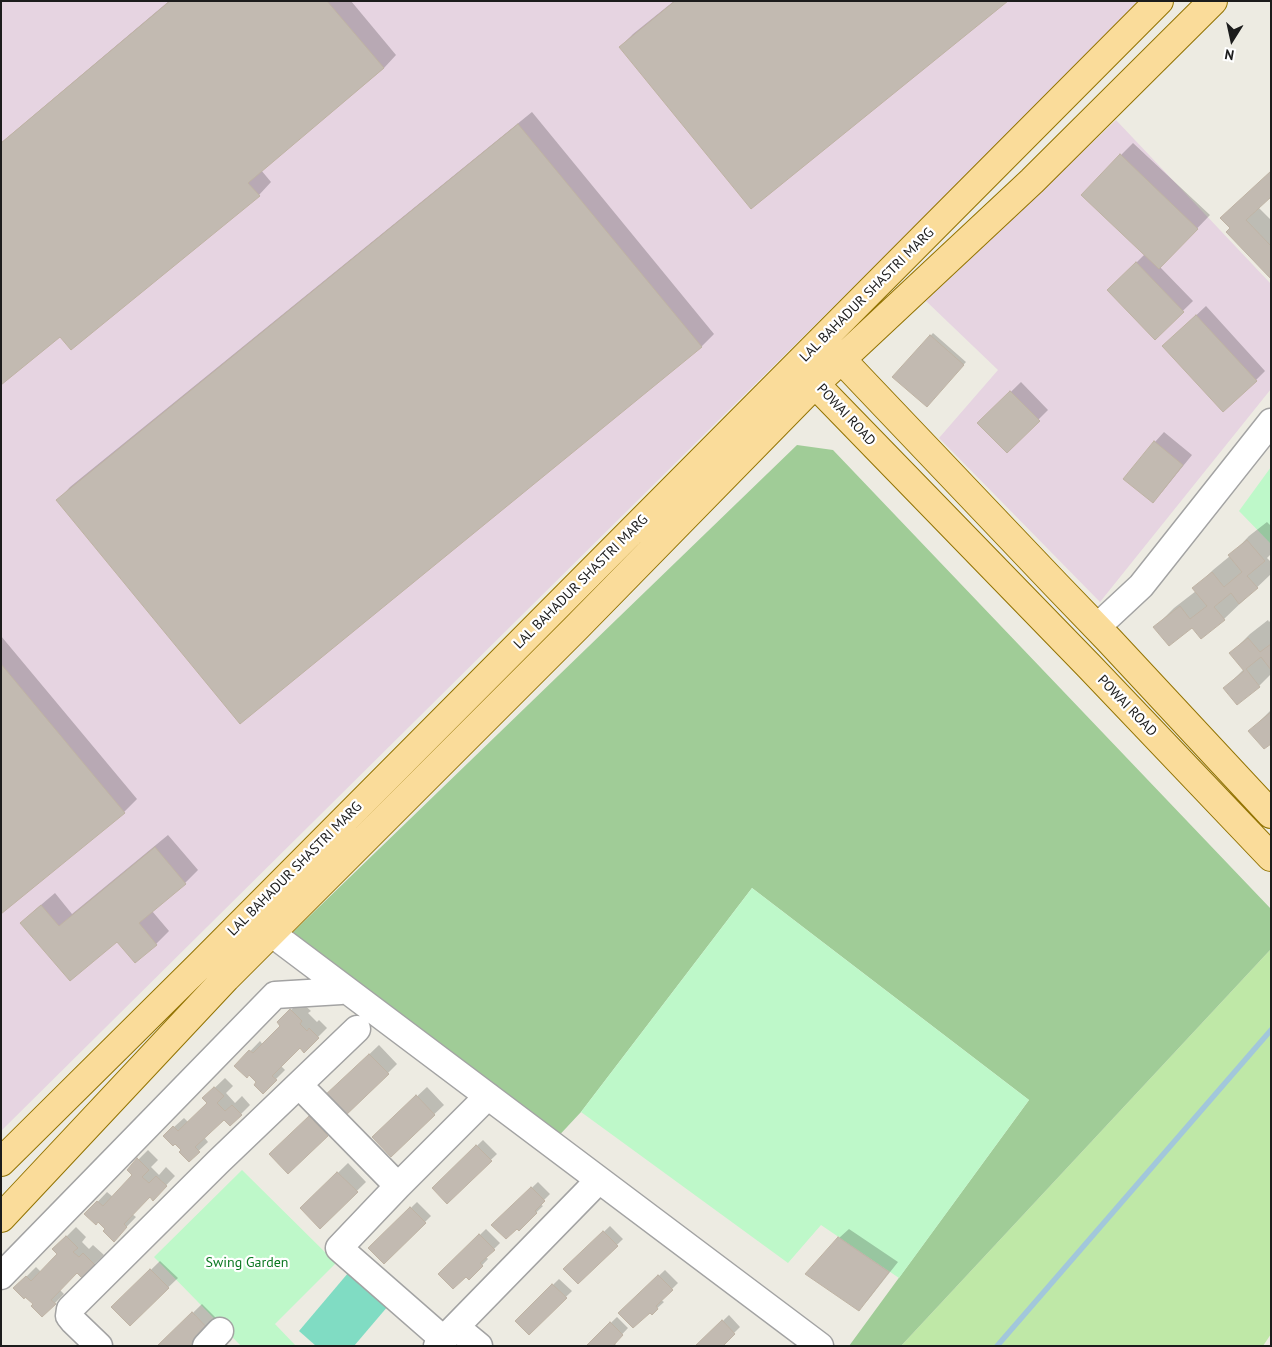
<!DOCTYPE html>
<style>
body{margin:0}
#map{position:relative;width:1272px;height:1347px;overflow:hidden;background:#edebe2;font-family:"PT Sans",sans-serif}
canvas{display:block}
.frame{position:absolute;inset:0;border:2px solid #1c1c1c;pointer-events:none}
.north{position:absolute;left:1207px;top:15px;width:50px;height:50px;-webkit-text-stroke:4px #fff;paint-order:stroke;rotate:190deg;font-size:14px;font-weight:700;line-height:20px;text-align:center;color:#1c1c1c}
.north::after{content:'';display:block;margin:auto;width:18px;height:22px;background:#1c1c1c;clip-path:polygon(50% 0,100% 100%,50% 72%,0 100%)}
</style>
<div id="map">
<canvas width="1272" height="1347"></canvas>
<div class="frame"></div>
<div class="north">N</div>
</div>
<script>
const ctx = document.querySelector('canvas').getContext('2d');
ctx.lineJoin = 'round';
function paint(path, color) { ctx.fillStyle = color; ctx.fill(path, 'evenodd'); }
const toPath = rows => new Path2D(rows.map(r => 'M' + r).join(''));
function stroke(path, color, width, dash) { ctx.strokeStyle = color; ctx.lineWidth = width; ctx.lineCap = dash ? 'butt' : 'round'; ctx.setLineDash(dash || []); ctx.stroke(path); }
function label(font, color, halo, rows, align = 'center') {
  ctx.font = font + ' "PT Sans",sans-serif'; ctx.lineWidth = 4.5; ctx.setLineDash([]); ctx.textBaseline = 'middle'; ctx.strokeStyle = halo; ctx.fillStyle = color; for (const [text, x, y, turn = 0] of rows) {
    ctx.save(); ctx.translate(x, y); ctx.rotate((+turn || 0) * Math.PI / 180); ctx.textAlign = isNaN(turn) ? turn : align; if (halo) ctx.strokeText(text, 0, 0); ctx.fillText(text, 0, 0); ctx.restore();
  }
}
paint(toPath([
 [1,1,1142,1,1,1131],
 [1116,120,1271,284,1271,389,1100,602,939,438,998,370,926,301]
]), '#e6d4e1');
paint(toPath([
 [1271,949,1271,1334,1263,1346,901,1346]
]), '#bfe8a7');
paint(toPath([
 [797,445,833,450,1271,909,1271,949,901,1346,849,1346,1029,1100,752,888,581,1112,553,1142,290,935]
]), '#a0cc97');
paint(toPath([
 [1271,467,1271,544,1239,511],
 [752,888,1029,1100,899,1278,821,1225,788,1263,581,1112],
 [242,1170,336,1263,275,1324,296,1346,241,1346,154,1257]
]), '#bef8c9');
paint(toPath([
 [354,1266,394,1299,354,1346,316,1346,299,1331]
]), '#80dcc3');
paint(toPath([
 [169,1,351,1,396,55,384,68,261,170,271,182,259,195,60,335,1,383,1,143],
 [674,1,1006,1,620,47,633,34],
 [532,112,714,334,702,346,240,722,58,500,70,487],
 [1133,143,1210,215,1160,267,1193,301,1155,338,1109,290,1145,254,1121,155],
 [1258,207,1271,220,1271,277,1228,232],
 [1206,306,1265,371,1256,380,1173,337],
 [933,333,966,362,927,405,894,377],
 [1021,382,1048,410,1007,451,979,423],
 [1164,432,1192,455,1162,492,1153,501,1155,442],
 [1267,522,1271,526,1271,554,1267,558,1271,562,1271,574,1224,619,1192,626,1155,627,1174,608,1196,591,1194,589,1213,570,1230,556,1249,536],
 [1268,620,1269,622,1271,620,1271,674,1259,686,1237,703,1225,688,1244,669,1231,653,1250,634],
 [1,636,137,799,124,812,1,913],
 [1271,710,1271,742,1250,731],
 [168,835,198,870,185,883,152,911,169,931,156,944,118,940,22,923,35,910,55,893,72,914],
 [300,1001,311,1011,308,1013,317,1022,319,1020,327,1028,304,1051,300,1047,281,1066,285,1070,263,1092,258,1082,249,1073,236,1066,260,1041,263,1045,282,1026,279,1022],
 [379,1045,397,1064,388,1073,334,1088],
 [225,1078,233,1086,226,1093,235,1103,242,1096,250,1105,241,1114,224,1118,204,1137,208,1142,189,1160,182,1150,175,1143,164,1136,184,1118,188,1122,209,1103,204,1098],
 [427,1087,444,1105,391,1155,383,1128],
 [319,1108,336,1126,288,1172,271,1154],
 [483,1140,497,1154,447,1202,433,1188],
 [148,1150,158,1160,151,1167,159,1175,166,1167,175,1176,153,1199,150,1196,132,1214,136,1217,114,1240,107,1229,98,1220,86,1214,107,1192,113,1197,134,1175,128,1170],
 [348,1163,366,1182,320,1227,302,1208],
 [538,1182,550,1194,540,1204,543,1206,519,1229,493,1225],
 [417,1202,431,1216,384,1263,370,1248],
 [610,1226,623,1239,578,1283,565,1269],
 [76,1227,86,1237,82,1242,89,1249,93,1245,104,1255,82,1276,77,1271,59,1289,64,1294,42,1316,34,1304,15,1288,36,1267,41,1272,59,1254,54,1249],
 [486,1229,500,1243,486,1257,488,1259,469,1279,466,1275,440,1274],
 [849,1229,898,1262,868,1300,858,1309,839,1238],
 [160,1261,178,1278,130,1324,113,1307],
 [665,1270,678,1283,661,1300,664,1302,652,1313,650,1311,620,1313],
 [559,1279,572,1291,529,1333,516,1321],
 [202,1304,220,1322,159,1346],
 [729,1315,740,1327,721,1346,697,1346],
 [617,1317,628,1328,614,1343,617,1346,587,1346]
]), '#0003');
stroke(toPath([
 [997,1346,1271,1030]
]), '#a2c7db', 5.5);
const building = toPath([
 [170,1,327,1,384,68,248,183,260,196,71,350,60,337,1,385,1,143,170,1],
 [675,1,1008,1,751,209,619,47,675,1],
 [518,124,702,347,240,724,56,500,518,124],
 [1120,154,1198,229,1159,269,1081,195,1120,154],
 [1271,171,1271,197,1246,220,1271,246,1271,279,1226,232,1230,228,1220,218,1271,171],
 [1136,262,1184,312,1155,340,1107,290,1136,262],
 [1196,315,1257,381,1223,412,1162,346,1196,315],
 [930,335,964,365,927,407,892,377,930,335],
 [1010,391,1040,421,1007,453,977,423,1010,391],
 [1154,441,1183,465,1153,503,1123,479,1154,441],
 [1247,540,1265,561,1247,576,1258,588,1239,604,1231,593,1214,607,1225,620,1201,639,1192,628,1169,646,1153,627,1180,606,1190,619,1207,606,1192,588,1212,572,1224,587,1242,572,1228,555,1247,540],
 [1248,638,1260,652,1271,644,1271,670,1261,657,1246,669,1260,687,1237,705,1223,688,1244,671,1229,653,1248,638],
 [1,664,125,813,1,914,1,664],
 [1271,712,1271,744,1264,749,1248,731,1271,712],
 [155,847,186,884,139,923,157,945,135,963,117,942,70,981,20,923,41,905,59,926,155,847],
 [290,1009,302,1021,300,1024,307,1031,309,1028,319,1038,304,1053,300,1048,272,1076,277,1080,263,1094,254,1085,256,1082,249,1075,247,1078,234,1066,249,1050,253,1053,280,1026,277,1022,290,1009],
 [369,1054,389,1074,343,1118,323,1097,369,1054],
 [214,1087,224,1096,217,1103,225,1111,232,1105,242,1115,230,1126,224,1120,195,1147,200,1152,189,1162,179,1152,181,1150,175,1144,173,1146,163,1136,173,1126,178,1131,207,1103,202,1098,214,1087],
 [416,1095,435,1115,391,1157,372,1137,416,1095],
 [309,1116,328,1136,288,1174,269,1154,309,1116],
 [476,1145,492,1161,447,1204,432,1188,476,1145],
 [137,1158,149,1170,142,1177,149,1183,156,1176,167,1186,153,1201,150,1197,124,1224,127,1227,114,1242,103,1231,105,1229,98,1222,96,1225,84,1214,97,1201,103,1206,132,1175,127,1170,137,1158],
 [337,1172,358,1192,320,1229,300,1208,337,1172],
 [531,1187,545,1201,535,1211,537,1213,519,1231,517,1229,506,1239,491,1225,531,1187],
 [410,1207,426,1223,384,1264,368,1248,410,1207],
 [603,1231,618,1246,578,1284,563,1269,603,1231],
 [479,1234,495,1250,480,1263,483,1266,469,1280,466,1277,453,1289,438,1274,479,1234],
 [66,1236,78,1248,73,1252,79,1257,83,1253,95,1265,82,1278,77,1273,51,1300,56,1304,42,1317,31,1306,33,1304,25,1297,24,1299,13,1288,26,1276,31,1281,57,1254,52,1249,66,1236],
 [838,1237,889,1272,859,1311,805,1274,838,1237],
 [150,1269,169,1288,130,1326,111,1307,150,1269],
 [658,1275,673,1290,656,1306,658,1309,652,1315,650,1313,633,1328,618,1313,658,1275],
 [552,1284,567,1298,529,1335,515,1321,552,1284],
 [192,1312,211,1332,197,1346,157,1346,192,1312],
 [722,1320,735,1334,723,1346,695,1346,722,1320],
 [610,1322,623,1335,613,1346,586,1346,610,1322]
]);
paint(building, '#c2bab1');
stroke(building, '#bfb3a4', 1);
const minor = toPath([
 [1097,627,1141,586,1271,422],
 [260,913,271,933,820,1346],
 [299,1085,398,1186],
 [1,1276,275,995,341,991],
 [456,1327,479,1346],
 [443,1339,339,1248,398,1186,488,1096],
 [99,1346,73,1321,69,1316,70,1309,218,1162,357,1029],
 [206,1346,220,1331],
 [437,1346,599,1180]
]);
const major = toPath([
 [824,357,841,359,1056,585,1109,640,1271,814],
 [810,366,815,384,1089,666,1271,857],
 [1,1162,201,964,1159,1],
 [1,1218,226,978,576,628,815,384,1032,181,1213,1]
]);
stroke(minor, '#a3a3a3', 29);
stroke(major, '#927302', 30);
stroke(minor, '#fff', 26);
stroke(major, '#fadc9a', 28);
label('14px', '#1c1c1c', '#fff', [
 ["LAL BAHADUR SHASTRI MARG",867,295,-45],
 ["POWAI ROAD",846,415,47],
 ["LAL BAHADUR SHASTRI MARG",581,582,-45],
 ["POWAI ROAD",1127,706,46],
 ["LAL BAHADUR SHASTRI MARG",295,869,-45]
]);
label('14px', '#0c7822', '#fff', [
 ["Swing Garden",247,1263]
]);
</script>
